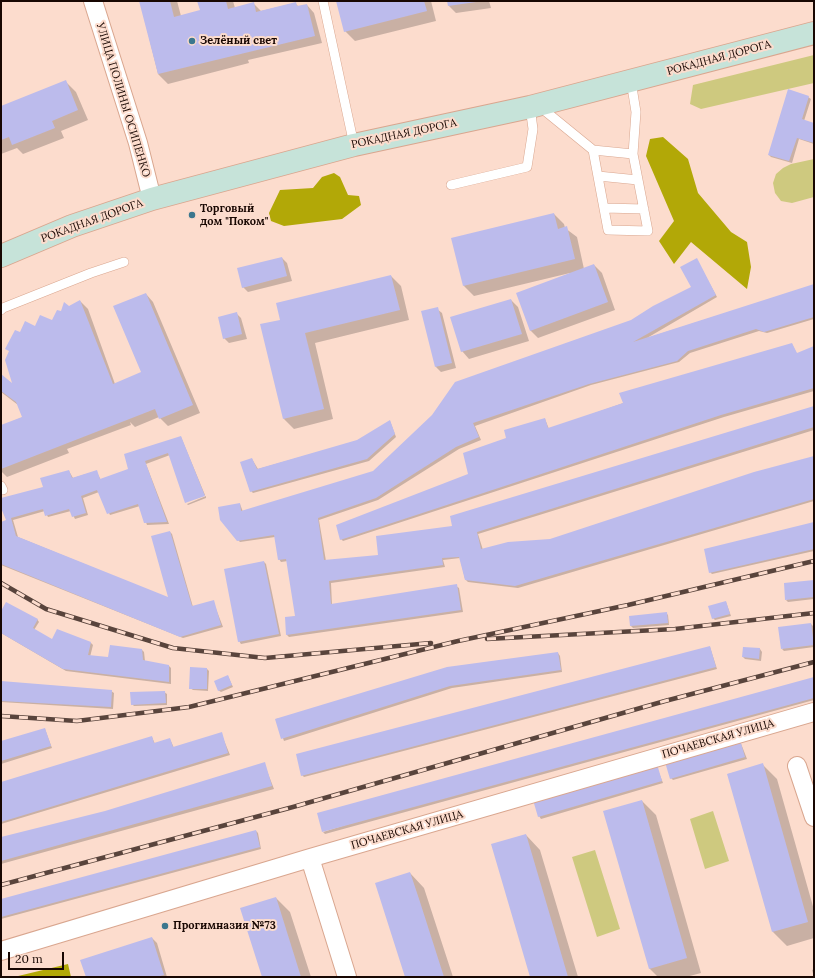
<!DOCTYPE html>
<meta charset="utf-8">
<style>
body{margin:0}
#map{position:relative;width:815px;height:978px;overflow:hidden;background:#fcdccd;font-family:Lora,serif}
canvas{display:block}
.frame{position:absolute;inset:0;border:2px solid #180702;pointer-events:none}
.scale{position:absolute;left:8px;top:952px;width:56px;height:18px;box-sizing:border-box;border:2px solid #180702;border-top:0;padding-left:5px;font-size:12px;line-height:14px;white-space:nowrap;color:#180702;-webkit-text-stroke:3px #fcdccd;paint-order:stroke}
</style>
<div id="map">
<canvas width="815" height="978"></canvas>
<div class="frame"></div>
<div class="scale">20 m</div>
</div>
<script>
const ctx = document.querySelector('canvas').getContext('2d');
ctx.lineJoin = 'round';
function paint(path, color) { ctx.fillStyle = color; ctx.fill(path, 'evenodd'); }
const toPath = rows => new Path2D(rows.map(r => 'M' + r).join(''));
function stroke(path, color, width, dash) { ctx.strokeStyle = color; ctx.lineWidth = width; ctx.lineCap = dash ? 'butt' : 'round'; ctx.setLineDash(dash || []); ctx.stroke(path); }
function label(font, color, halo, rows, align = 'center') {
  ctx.font = font + ' Lora,serif'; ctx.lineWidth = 4; ctx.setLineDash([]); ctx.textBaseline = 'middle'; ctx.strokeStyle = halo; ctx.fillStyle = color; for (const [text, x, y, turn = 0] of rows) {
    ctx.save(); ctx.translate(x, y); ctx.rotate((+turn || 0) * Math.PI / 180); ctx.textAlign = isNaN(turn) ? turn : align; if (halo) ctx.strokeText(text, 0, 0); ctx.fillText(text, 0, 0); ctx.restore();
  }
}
paint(toPath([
 [814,55,814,83,701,109,690,104,693,85],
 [814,159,814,197,792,203,781,201,775,193,773,183,776,174,783,168,791,164],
 [713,811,729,861,705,869,690,819],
 [595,850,620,929,597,937,572,857]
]), '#cec97f');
paint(toPath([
 [663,137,688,159,698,193,731,232,747,242,751,267,747,289,691,242,674,264,659,241,674,221,646,156,650,139],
 [334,173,340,177,348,195,359,196,361,205,342,219,284,226,271,221,269,213,280,190,313,188,322,177],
 [68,964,71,977,14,977]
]), '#b2a807');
paint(toPath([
 [140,1,177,1,181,16,201,11,198,1,233,1,235,8,253,3,261,11,295,3,299,7,307,5,314,13,322,43,248,60,249,63,168,84,158,74],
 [337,1,431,1,436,21,355,41,345,31],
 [448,1,489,1,491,8,456,13,449,6],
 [66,82,76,92,88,120,61,131,64,138,23,154,17,148,1,154,1,108],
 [808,97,811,99,804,121,814,124,814,144,799,139,792,163,771,157,769,155],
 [554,214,564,224,565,228,577,237,584,269,594,265,602,273,615,310,538,338,530,330,570,273,474,296,464,286,452,239],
 [282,258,287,263,292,281,248,292,243,287],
 [697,260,717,297,647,338,814,285,814,319,767,333,759,331,690,353,679,362,591,385,475,426,481,440,459,449,378,500,319,520,326,561,380,556,453,527,814,407,814,430,478,534,483,550,551,540,814,457,814,501,518,588,468,582,465,579,460,558,443,560,445,567,331,583,332,605,456,586,459,588,463,612,289,637,287,635,286,618,297,616,288,561,281,562,279,559,275,537,240,542,238,540,240,504,243,512,374,472,692,287],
 [391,276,401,286,409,320,315,343,333,419,294,429,284,419,281,320],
 [146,294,153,302,200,413,168,426,159,417,135,427,130,422,131,425,67,449,69,453,7,477,1,471,1,426,23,417,18,405,1,392,1,376,14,386,21,334,53,322,62,312,80,301,88,309,115,384,142,373],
 [511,300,518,307,529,341,469,359,462,351],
 [437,309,442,313,456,368,441,372,436,367],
 [236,313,241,318,247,339,229,343,224,338],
 [792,344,797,354,814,347,814,391,724,417,343,541,341,539,469,475,508,439,545,419,549,429],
 [390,421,396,437,369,461,253,493,251,491,252,459,258,469,357,441],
 [181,437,205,495,186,502,170,455,146,464,169,524,147,525,140,506,110,515,99,492,83,498,88,515,75,519,71,511,48,517,45,511,13,520,18,537,170,599,170,532,172,534,193,607,213,601,223,627,183,638,1,565,1,523,7,521,1,506,1,499,45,488,69,471,73,478,96,471,101,480,130,469],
 [206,496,206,498,188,505,187,504],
 [814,523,814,551,712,574,710,572],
 [264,562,266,564,281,636,241,644,239,641],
 [814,581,814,599,788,602,786,600],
 [726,602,731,616,715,620,713,618],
 [1,612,37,619,39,622,34,630,52,640,91,643,93,645,90,657,109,659,142,650,144,652,145,661,169,666,171,668,171,684,66,671,1,633],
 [666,613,668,615,669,625,633,628,631,626,630,617],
 [811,624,813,626,814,647,784,651,782,649],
 [710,647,717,669,304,777,302,775],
 [744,648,760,649,762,652,761,661,745,659,743,657],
 [558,653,560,656,562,672,452,688,284,741,276,719],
 [207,669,209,671,208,691,193,690,190,688],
 [228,676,233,687,221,692,218,690],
 [814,678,814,700,325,834,323,832],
 [1,682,111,691,114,693,113,709,1,702],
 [164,692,167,694,167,705,134,706,132,704],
 [45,729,52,748,1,764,1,742],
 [221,733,230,755,1,824,1,784,152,737,155,744,170,739,174,748],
 [740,741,747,759,673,780,671,778],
 [264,763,274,789,1,864,1,839,106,812],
 [656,765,663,783,541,819,539,816],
 [763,765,777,779,814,910,814,938,787,946,773,932,728,774],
 [642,801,656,815,701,973,686,977,658,977,650,969,605,812],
 [256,831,258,833,261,849,1,919,1,900],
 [526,835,540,850,578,977,531,977],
 [410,873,424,888,453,977,406,977],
 [276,898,290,912,311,977,263,977],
 [152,938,157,943,167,977,87,977],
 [814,969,814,977,812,970]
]), '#0003');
paint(toPath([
 [139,1,170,1,174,17,200,10,197,1,226,1,228,9,254,2,256,12,296,2,297,6,307,4,315,36,158,74],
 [336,1,424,1,427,11,344,32],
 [447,1,476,1,476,2,448,6],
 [66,80,78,110,52,121,55,128,12,145,9,137,1,140,1,106],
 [788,89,809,96,802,119,814,123,814,143,797,138,789,161,768,155],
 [554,213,558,229,567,226,575,259,463,286,451,238],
 [282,257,287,276,242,288,237,268],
 [697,258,716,295,633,342,814,284,814,317,764,332,756,329,688,351,677,361,589,384,473,423,479,437,456,447,376,498,318,518,324,560,378,555,376,536,452,526,450,516,814,406,814,427,477,532,481,549,508,542,550,539,754,472,814,456,814,499,515,586,465,580,459,557,442,558,443,565,329,581,331,604,457,584,461,610,286,635,285,617,295,616,286,559,278,560,274,535,237,541,220,520,218,507,240,503,241,511,373,471,432,415,455,382,631,320,653,306,691,287,680,267],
 [594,264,608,302,530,331,516,293],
 [391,275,400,310,305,333,324,409,283,419,260,324,280,320,276,303],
 [146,293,193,405,159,419,155,409,1,469,1,425,22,417,16,402,1,391,1,374,12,383,5,360,9,351,5,349,15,330,20,332,25,321,35,326,40,315,52,320,57,310,61,311,64,302,69,306,80,300,113,384,141,372,113,306],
 [511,299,522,334,461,352,450,317],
 [438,307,452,363,435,367,421,311],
 [237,312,242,334,223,339,218,317],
 [792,343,797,353,814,346,814,388,721,415,340,540,336,525,468,474,463,453,506,438,504,430,545,418,548,428,623,403,619,393],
 [390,420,395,434,367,459,250,492,240,462,252,458,257,469,357,440],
 [181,436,205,496,185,503,168,453,145,461,167,522,144,523,138,504,107,514,97,490,81,496,86,513,72,517,69,509,45,516,43,509,11,518,16,536,168,597,151,536,170,531,192,606,214,600,221,625,180,637,1,564,1,522,6,520,1,508,1,498,43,487,40,478,69,470,72,478,97,470,100,479,128,469,124,454],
 [814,522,814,549,709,573,704,549],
 [264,561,279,634,238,642,224,569],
 [814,580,814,597,785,600,784,583],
 [726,601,730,614,712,619,708,606],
 [6,602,38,619,33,628,52,639,57,629,91,642,88,655,108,657,110,645,142,649,143,660,169,665,169,682,63,669,1,633,1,611],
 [667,612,668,623,630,626,629,616],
 [811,623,814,645,781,649,778,627],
 [710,646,716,667,301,776,296,754],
 [743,647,760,648,759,659,742,657],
 [558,652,561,670,450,686,281,739,275,719,447,667],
 [190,667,207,668,207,689,189,689],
 [228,675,232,685,218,691,214,681],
 [814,677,814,698,322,832,317,813],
 [1,681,112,690,111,707,1,701],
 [165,691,166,703,131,705,130,692],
 [45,728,51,746,1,761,1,741],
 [222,732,228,753,1,822,1,782,152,736,154,743,170,738,173,747],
 [740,740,745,757,670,779,665,762],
 [265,762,272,786,1,861,1,837,105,811],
 [763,763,808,922,772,932,727,774],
 [657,764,662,781,538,817,533,800],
 [642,800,687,958,649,969,603,811],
 [256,830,260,847,1,917,1,899],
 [526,834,554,929,568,977,530,977,491,844],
 [410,872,420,902,444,977,405,977,375,883],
 [276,897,301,977,262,977,240,908],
 [152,937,164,975,156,977,86,977,80,960]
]), '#bcbbec');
const lane = toPath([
 [323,1,354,145],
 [539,106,593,150,633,154,636,112,631,81],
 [593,150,608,230,648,231,633,154],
 [598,176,638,180],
 [451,185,527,167,533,129,530,107],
 [604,208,644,209],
 [1,310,3,308,91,273,124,262],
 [1,486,3,490]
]);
const street = toPath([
 [93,1,138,143,152,199],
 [797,766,814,817],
 [310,858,347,977],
 [1,951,310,858,814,712]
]);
const secondary = toPath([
 [1,256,72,226,152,199,354,145,530,107,814,33]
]);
stroke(lane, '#d9a68f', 10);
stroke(street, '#d9a68f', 20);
stroke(secondary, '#d9a68f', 24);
stroke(lane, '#fff', 9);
stroke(street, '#fff', 18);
stroke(secondary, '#c6e3d9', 22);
const rail = toPath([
 [1,583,46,609,173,648,265,658,431,643],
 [487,639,675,629,814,613],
 [1,716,77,721,189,707,458,641,628,605,814,561],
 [1,885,293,807,665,701,814,662]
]);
stroke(rail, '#59443c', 4.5);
stroke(rail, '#fcdccd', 3, [9]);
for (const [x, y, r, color] of [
 [192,41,4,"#3b778e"],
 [192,215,4,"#3b778e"],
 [165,926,4,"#3b778e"]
]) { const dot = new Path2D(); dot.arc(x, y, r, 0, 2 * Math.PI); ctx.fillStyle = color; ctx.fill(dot); stroke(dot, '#fcdccd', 1.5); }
label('bold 11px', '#180702', '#fcdccd', [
 ["Зелёный свет",200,41],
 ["Торговый",200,209],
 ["дом \"Поком\"",200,222],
 ["Прогимназия №73",173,926]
], 'left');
label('11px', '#180702', '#fcdccd', [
 ["РОКАДНАЯ ДОРОГА",719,58,-15],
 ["УЛИЦА ПОЛИНЫ ОСИПЕНКО",123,100,73],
 ["РОКАДНАЯ ДОРОГА",404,134,-12],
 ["РОКАДНАЯ ДОРОГА",92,221,-20],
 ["ПОЧАЕВСКАЯ УЛИЦА",718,739,-16],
 ["ПОЧАЕВСКАЯ УЛИЦА",407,830,-16]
]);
</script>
